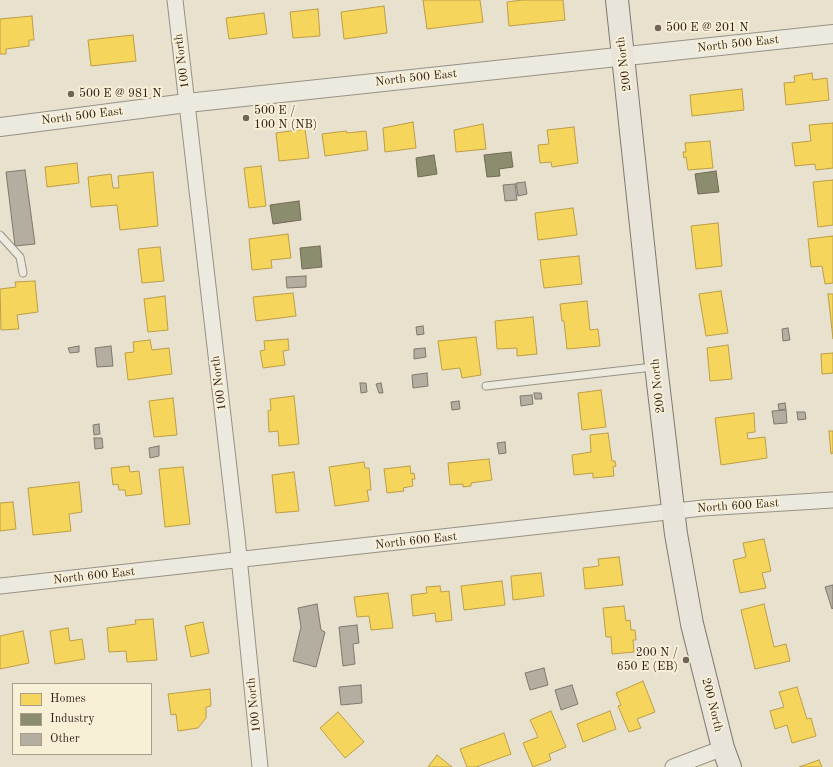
<!DOCTYPE html>
<style>
body{margin:0}
#map{position:relative;width:833px;height:767px;overflow:hidden;background:#e8e1cd;font-family:"Old Standard TT",serif}
canvas{display:block}
.legend{position:absolute;left:12px;top:683px;width:140px;height:72px;box-sizing:border-box;background:#f8efd7;border:1px solid #a89c8b;margin:0;padding:5px 7px;list-style:none;font-size:12px;color:#301f18}
.legend li{display:flex;align-items:center;gap:8px;height:20px}
.legend b{width:20px;border:1px solid #a89c8b}
</style>
<div id="map">
<canvas width="833" height="767"></canvas>
<ul class="legend">
<li><b style="height:11px;background:#f6d55c"></b>Homes</li>
<li><b style="height:11px;background:#8c8c6e"></b>Industry</li>
<li><b style="height:11px;background:#b4aea0"></b>Other</li>
</ul>
</div>
<script>
const ctx = document.querySelector('canvas').getContext('2d');
ctx.lineJoin = 'round';
function paint(path, color) { ctx.fillStyle = color; ctx.fill(path, 'evenodd'); }
const toPath = rows => new Path2D(rows.map(r => 'M' + r).join(''));
function stroke(path, color, width, dash) { ctx.strokeStyle = color; ctx.lineWidth = width; ctx.lineCap = dash ? 'butt' : 'round'; ctx.setLineDash(dash || []); ctx.stroke(path); }
function label(font, color, halo, rows, align = 'center') {
  ctx.font = font + ' "Old Standard TT",serif'; ctx.lineWidth = 4; ctx.setLineDash([]); ctx.textBaseline = 'middle'; ctx.strokeStyle = halo; ctx.fillStyle = color; for (const [text, x, y, turn = 0] of rows) {
    ctx.save(); ctx.translate(x, y); ctx.rotate((+turn || 0) * Math.PI / 180); ctx.textAlign = isNaN(turn) ? turn : align; if (halo) ctx.strokeText(text, 0, 0); ctx.fillText(text, 0, 0); ctx.restore();
  }
}
const homes = toPath([
 [423,0,480,0,483,22,427,29,423,0],
 [522,0,563,0,565,20,509,26,507,2,522,0],
 [384,6,387,33,344,39,341,12,384,6],
 [318,9,320,36,293,38,290,12,318,9],
 [264,13,267,34,229,39,226,18,264,13],
 [32,16,34,40,29,40,29,46,6,49,6,54,0,54,0,19,32,16],
 [133,35,136,61,91,66,88,40,133,35],
 [812,73,813,80,827,78,829,100,786,105,784,83,795,82,794,76,812,73],
 [742,89,744,110,692,116,690,95,742,89],
 [413,122,416,148,385,152,383,128,413,122],
 [833,123,833,168,816,170,815,164,795,166,792,143,811,141,809,125,833,123],
 [483,124,486,149,456,152,454,130,483,124],
 [574,127,578,163,552,167,551,162,540,163,538,145,549,144,547,130,574,127],
 [305,129,309,158,279,161,276,133,305,129],
 [346,131,347,133,366,131,368,150,325,156,322,134,346,131],
 [710,141,713,168,688,170,686,157,684,158,683,152,686,152,685,143,710,141],
 [77,163,79,183,47,187,45,167,77,163],
 [261,166,266,206,249,208,244,168,261,166],
 [153,172,158,226,120,230,117,205,91,207,88,177,111,174,113,188,119,188,118,176,153,172],
 [833,180,833,225,818,227,813,182,833,180],
 [573,208,577,235,538,240,535,213,573,208],
 [718,223,722,266,696,269,691,226,718,223],
 [288,234,291,258,271,260,272,268,252,270,249,239,288,234],
 [833,236,833,283,825,284,822,266,811,267,808,239,833,236],
 [160,247,164,281,142,283,138,249,160,247],
 [579,256,582,284,544,288,540,260,579,256],
 [35,281,38,312,17,315,19,329,1,330,0,289,16,287,15,282,35,281],
 [721,291,728,333,706,336,699,294,721,291],
 [293,293,296,316,256,321,253,297,293,293],
 [828,294,833,294,833,339,828,294],
 [165,296,168,330,148,332,144,299,165,296],
 [587,301,590,330,598,329,600,346,567,349,564,321,562,321,560,304,587,301],
 [533,317,537,354,517,356,517,348,497,349,495,321,533,317],
 [476,337,481,375,462,378,460,368,442,370,438,341,476,337],
 [288,339,289,350,283,351,285,365,263,368,260,351,265,350,264,341,288,339],
 [150,340,152,350,169,348,172,374,128,380,125,353,134,352,133,342,150,340],
 [728,345,732,379,710,381,707,348,728,345],
 [833,353,833,373,822,374,821,354,833,353],
 [601,390,606,427,582,430,578,393,601,390],
 [294,396,299,444,279,446,278,431,269,432,268,411,271,410,270,399,294,396],
 [173,398,177,435,154,437,149,401,173,398],
 [754,413,755,432,747,433,748,439,765,437,767,458,721,465,715,418,754,413],
 [829,431,833,431,833,453,831,454,829,431],
 [608,433,612,461,615,461,616,466,613,467,614,476,593,478,593,473,574,475,572,455,591,452,590,435,608,433],
 [489,459,492,480,471,483,471,486,463,487,463,484,450,485,448,463,489,459],
 [364,462,365,468,369,468,371,490,367,490,369,501,335,506,329,467,364,462],
 [129,466,130,472,139,471,142,494,126,496,125,490,119,490,118,484,113,485,111,468,129,466],
 [410,466,411,474,414,473,415,479,412,479,413,486,403,488,404,491,387,493,384,469,410,466],
 [183,467,190,524,165,527,159,469,183,467],
 [294,472,299,511,276,513,272,475,294,472],
 [79,482,82,512,69,514,71,531,33,535,28,488,79,482],
 [13,502,16,529,0,531,0,503,13,502],
 [764,539,771,571,762,573,766,588,740,593,733,560,746,557,743,543,764,539],
 [619,557,623,585,585,589,583,568,599,566,598,559,619,557],
 [541,573,544,596,513,600,511,576,541,573],
 [502,581,505,605,464,610,461,586,502,581],
 [440,586,441,592,449,591,452,620,436,622,435,613,413,616,411,595,427,593,426,587,440,586],
 [388,593,393,628,371,630,369,616,357,617,354,597,388,593],
 [764,604,774,647,786,644,790,661,755,669,741,610,764,604],
 [624,606,626,621,630,620,631,630,635,630,636,640,633,640,634,652,612,654,611,637,606,637,603,608,624,606],
 [153,619,157,660,127,662,126,651,109,652,107,628,136,624,135,620,153,619],
 [203,622,209,653,191,657,185,626,203,622],
 [68,628,70,641,82,639,85,659,55,664,50,631,68,628],
 [23,631,29,663,0,669,0,636,23,631],
 [643,681,655,712,637,719,641,728,629,732,618,706,621,705,616,693,643,681],
 [797,687,807,719,811,718,816,736,792,743,787,725,775,729,770,711,784,707,779,692,797,687],
 [210,689,211,706,206,707,206,718,198,728,178,731,176,714,171,715,168,694,210,689],
 [551,711,566,747,549,754,551,760,533,767,523,743,538,737,530,720,551,711],
 [610,711,616,729,583,742,577,724,610,711],
 [338,712,364,742,345,758,320,728,338,712],
 [504,733,511,754,476,767,467,767,460,749,504,733],
 [437,755,452,767,428,767,437,755],
 [819,760,822,767,799,767,819,760]
]);
paint(homes, '#f6d55c');
stroke(homes, '#bb9e48', 1);
const industry = toPath([
 [511,152,513,167,499,169,500,176,487,177,484,155,511,152],
 [434,155,437,174,418,177,416,158,434,155],
 [716,171,719,192,698,194,695,174,716,171],
 [299,201,301,220,273,224,270,205,299,201],
 [320,246,322,267,302,269,300,248,320,246]
]);
paint(industry, '#8c8c6e');
stroke(industry, '#706b54', 1);
const building = toPath([
 [25,170,35,244,15,246,6,172,25,170],
 [525,182,527,194,518,196,516,183,525,182],
 [515,184,517,200,505,201,503,185,515,184],
 [306,276,306,287,287,288,286,277,306,276],
 [423,326,424,334,417,335,416,327,423,326],
 [788,328,790,340,783,341,782,329,788,328],
 [79,346,79,352,70,353,68,348,79,346],
 [111,346,113,366,97,367,95,348,111,346],
 [425,348,426,357,414,359,414,349,425,348],
 [427,373,428,386,413,388,412,375,427,373],
 [360,383,366,383,367,392,361,393,360,383],
 [381,383,383,393,379,393,376,384,381,383],
 [534,393,541,393,542,399,535,399,534,393],
 [532,395,533,404,521,406,520,396,532,395],
 [459,401,460,409,452,410,451,402,459,401],
 [785,403,786,409,779,410,778,404,785,403],
 [786,410,787,423,774,424,772,411,786,410],
 [797,412,805,412,806,419,798,420,797,412],
 [99,424,100,434,94,435,93,425,99,424],
 [94,438,102,438,103,448,95,449,94,438],
 [505,442,506,453,499,454,497,443,505,442],
 [159,446,159,456,150,458,149,448,159,446],
 [833,585,833,608,832,609,825,587,833,585],
 [317,604,321,630,325,632,316,667,293,661,301,627,298,608,317,604],
 [357,625,359,643,353,644,355,664,343,666,339,627,357,625],
 [544,668,548,685,530,690,525,673,544,668],
 [361,685,362,703,341,705,339,687,361,685],
 [572,685,578,704,561,710,555,690,572,685]
]);
paint(building, '#b4aea0');
stroke(building, '#7e786e', 1);
const service = toPath([
 [0,235,20,257,23,273],
 [486,386,653,367]
]);
const minor = toPath([
 [175,0,237,537,260,767],
 [0,586,703,508,833,500],
 [673,767,723,748]
]);
const tertiary = toPath([
 [0,127,187,103,833,34]
]);
const primary = toPath([
 [617,0,656,366,676,534,692,624,723,748,730,767]
]);
stroke(service, '#989286', 9);
stroke(minor, '#989286', 17);
stroke(tertiary, '#989286', 20);
stroke(primary, '#7e786e', 24);
stroke(service, '#ece9df', 7);
stroke(minor, '#ece9df', 15);
stroke(tertiary, '#ece9df', 18);
stroke(primary, '#e9e4d9', 22);
for (const [x, y, r, color] of [
 [658,28,4,"#706357"],
 [71,94,4,"#706357"],
 [246,118,4,"#706357"],
 [686,660,4,"#706357"]
]) { const dot = new Path2D(); dot.arc(x, y, r, 0, 2 * Math.PI); ctx.fillStyle = color; ctx.fill(dot); stroke(dot, '#f8efd7', 1.5); }
label('12px', '#301f18', '#f8efd7', [
 ["500 E @ 201 N",666,28],
 ["500 E @ 981 N",79,94],
 ["500 E /",254,111],
 ["100 N (NB)",254,125],
 ["200 N /",678,653,"right"],
 ["650 E (EB)",678,667,"right"]
], 'left');
label('12px', '#301f18', '#f8efd7', [
 ["North 500 East",738,44,-6],
 ["100 North",182,61,-97],
 ["200 North",624,64,-97],
 ["North 500 East",416,78,-6],
 ["North 500 East",82,116,-7],
 ["100 North",219,383,-97],
 ["200 North",658,386,-96],
 ["North 600 East",738,506,-4],
 ["North 600 East",416,541,-6],
 ["North 600 East",94,576,-6],
 ["100 North",254,705,-96],
 ["200 North",712,705,76]
]);
</script>
